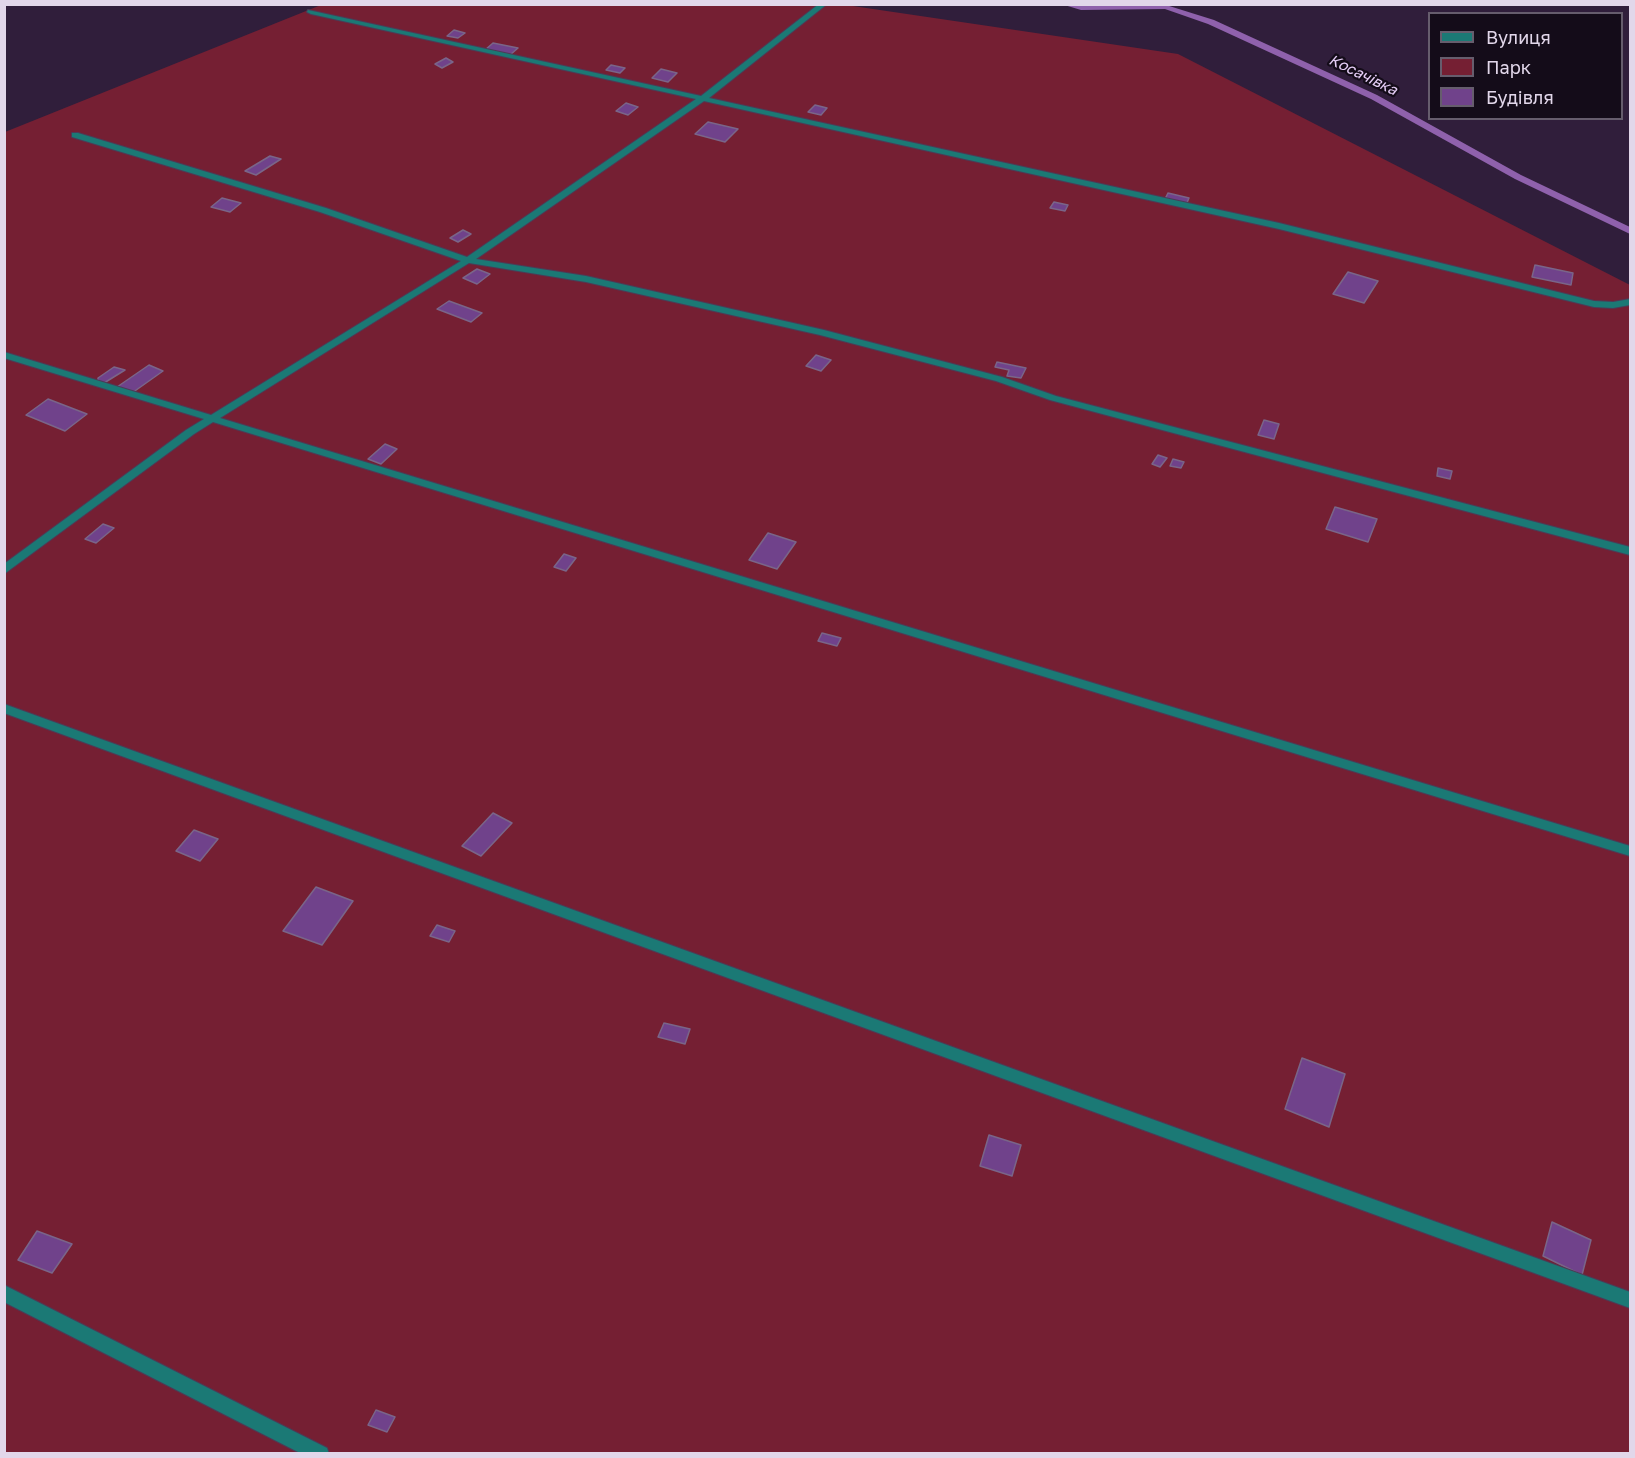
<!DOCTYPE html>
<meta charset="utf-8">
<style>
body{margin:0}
#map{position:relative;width:1635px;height:1458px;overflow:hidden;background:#301e3b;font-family:"Golos Text",sans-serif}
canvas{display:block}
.frame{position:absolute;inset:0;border:6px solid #e2d7ea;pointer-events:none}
.legend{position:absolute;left:1428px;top:12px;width:195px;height:108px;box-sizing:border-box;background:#140c19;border:2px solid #665d6d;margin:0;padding:8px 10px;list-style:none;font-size:18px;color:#e2d7ea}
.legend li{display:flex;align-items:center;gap:12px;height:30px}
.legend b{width:30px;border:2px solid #665d6d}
</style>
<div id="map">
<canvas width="1635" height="1458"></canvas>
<div class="frame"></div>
<ul class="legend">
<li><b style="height:8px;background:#1b7975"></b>Вулиця</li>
<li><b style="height:16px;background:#751f33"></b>Парк</li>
<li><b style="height:16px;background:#70428b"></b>Будівля</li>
</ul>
</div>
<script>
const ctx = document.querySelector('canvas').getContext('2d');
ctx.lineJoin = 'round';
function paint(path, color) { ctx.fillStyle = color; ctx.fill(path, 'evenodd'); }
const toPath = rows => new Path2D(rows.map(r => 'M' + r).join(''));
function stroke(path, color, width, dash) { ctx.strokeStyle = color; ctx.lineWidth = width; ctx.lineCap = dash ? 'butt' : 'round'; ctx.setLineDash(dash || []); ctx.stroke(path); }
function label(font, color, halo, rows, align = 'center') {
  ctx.font = font + ' "Golos Text",sans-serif'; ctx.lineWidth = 4.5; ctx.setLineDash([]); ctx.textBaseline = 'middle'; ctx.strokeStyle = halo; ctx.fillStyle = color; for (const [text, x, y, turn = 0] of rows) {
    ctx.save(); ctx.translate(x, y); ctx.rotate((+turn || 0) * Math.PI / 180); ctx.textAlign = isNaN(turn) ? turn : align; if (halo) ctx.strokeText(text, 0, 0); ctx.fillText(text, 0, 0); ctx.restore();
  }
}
paint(toPath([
 [321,5,846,5,1178,54,1630,285,1630,1453,5,1454,5,132]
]), '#751f33');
paint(toPath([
 [1061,4,1166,5,1214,20,1377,95,1521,175,1630,227,1630,234,1515,179,1371,99,1208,24,1165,9,1081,10,1061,4]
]), '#8f61ac');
const building = toPath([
 [454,30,465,33,458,38,447,36,454,30],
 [493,43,518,48,510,55,485,50,493,43],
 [446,58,453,62,442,68,435,64,446,58],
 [611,65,625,68,620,73,606,70,611,65],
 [661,69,677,73,668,82,652,78,661,69],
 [626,103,638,107,628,115,616,111,626,103],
 [815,105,827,108,821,115,808,112,815,105],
 [708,122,738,129,725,142,695,134,708,122],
 [270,156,281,159,256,175,245,171,270,156],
 [1168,193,1189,198,1186,205,1164,201,1168,193],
 [222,198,241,203,230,212,211,207,222,198],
 [1054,202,1068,205,1065,211,1050,208,1054,202],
 [463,230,471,234,458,242,450,238,463,230],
 [1535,265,1573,273,1571,285,1532,277,1535,265],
 [477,269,490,274,477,284,463,278,477,269],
 [1348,272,1378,281,1364,303,1333,294,1348,272],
 [449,301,482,313,471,322,437,309,449,301],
 [816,355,831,360,821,371,806,366,816,355],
 [997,362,1026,368,1021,378,1007,376,1009,370,995,367,997,362],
 [149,365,163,371,132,393,117,387,149,365],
 [114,367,125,370,104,383,98,381,98,378,114,367],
 [48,399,87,414,65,431,26,415,48,399],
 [1264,420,1279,424,1274,439,1258,435,1264,420],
 [385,444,397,449,381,464,368,459,385,444],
 [1158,455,1167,458,1160,467,1152,464,1158,455],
 [1173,459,1184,462,1181,468,1170,466,1173,459],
 [1438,468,1452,471,1450,479,1437,476,1438,468],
 [1335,507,1377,519,1368,542,1326,529,1335,507],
 [103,524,114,528,96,543,85,539,103,524],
 [768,533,796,542,777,569,749,560,768,533],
 [564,554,576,558,566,571,554,567,564,554],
 [822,633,841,638,837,646,818,641,822,633],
 [493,813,512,823,481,856,462,846,493,813],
 [194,830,218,839,200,861,176,851,194,830],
 [316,887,353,901,322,945,283,931,316,887],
 [437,925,455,931,449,942,430,936,437,925],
 [664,1023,690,1029,685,1044,658,1037,664,1023],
 [1302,1058,1345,1074,1329,1127,1285,1109,1302,1058],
 [989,1135,1021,1145,1012,1176,980,1166,989,1135],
 [1552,1222,1591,1240,1582,1275,1543,1256,1552,1222],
 [37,1231,72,1244,52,1273,18,1260,37,1231],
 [376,1410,395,1417,387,1432,368,1425,376,1410]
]);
paint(building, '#70428b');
stroke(building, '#7a6588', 1.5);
const minor = toPath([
 [819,4,827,4,709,98,1279,223,1594,301,1613,302,1630,299,1630,305,1613,308,1594,307,1279,229,704,101,476,259,586,276,824,330,1002,377,1056,396,1630,547,1630,555,1050,400,996,381,820,335,586,282,469,263,220,418,1630,846,1630,856,213,422,194,434,4,574,4,564,186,430,204,419,4,358,4,352,211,415,461,261,320,212,72,137,72,133,78,133,326,208,467,257,696,99,311,14,307,12,308,10,701,96,819,4],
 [4,704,1630,1292,1630,1308,4,713,4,704],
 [4,1285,327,1448,329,1454,302,1454,4,1302,4,1285]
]);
stroke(minor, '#4c3c57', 2);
paint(minor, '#1b7975');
label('italic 15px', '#e6cef7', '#140c19', [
 ["Косачівка",1363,75,26]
]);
</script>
